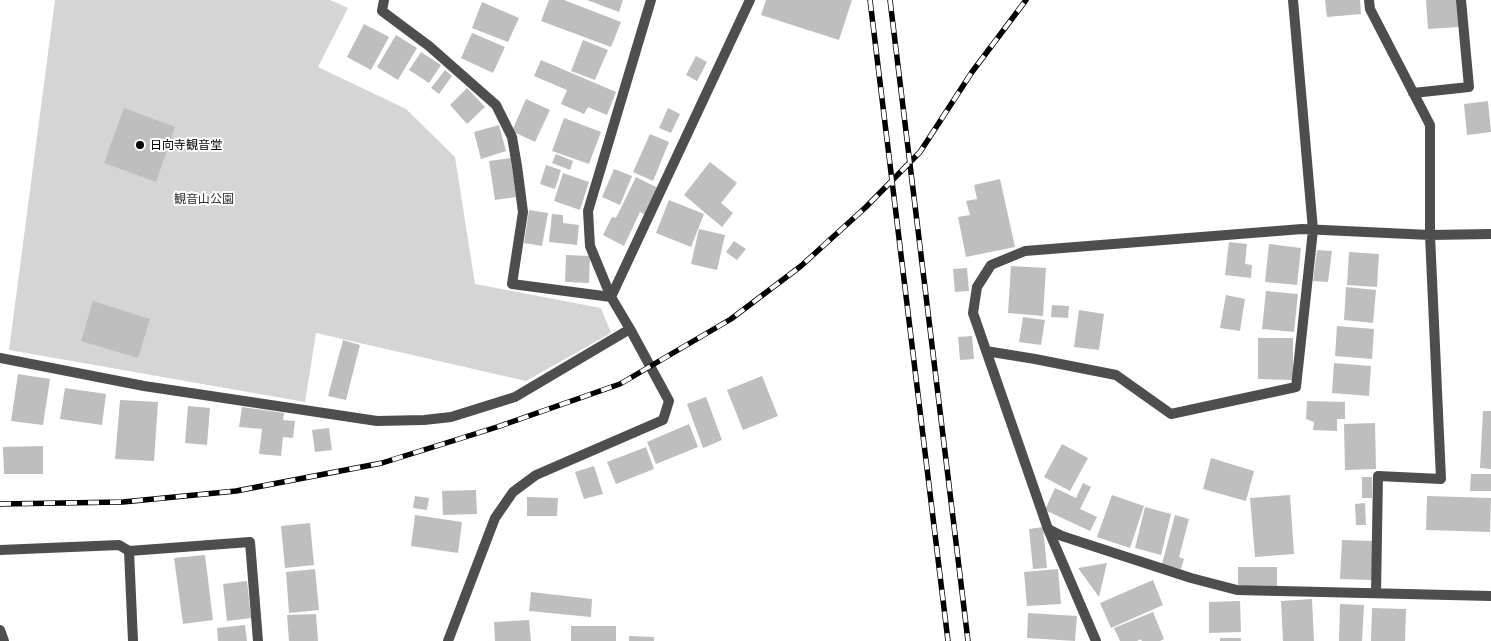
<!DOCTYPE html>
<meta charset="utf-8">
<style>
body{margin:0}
canvas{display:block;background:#fff}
</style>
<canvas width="1491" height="641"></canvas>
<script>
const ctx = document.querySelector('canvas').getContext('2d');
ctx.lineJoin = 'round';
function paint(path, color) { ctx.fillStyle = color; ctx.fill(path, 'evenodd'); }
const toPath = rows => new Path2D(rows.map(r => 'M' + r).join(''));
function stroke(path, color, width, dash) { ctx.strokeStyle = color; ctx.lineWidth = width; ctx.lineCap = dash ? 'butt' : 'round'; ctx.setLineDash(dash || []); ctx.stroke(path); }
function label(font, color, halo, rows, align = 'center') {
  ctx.font = font + ' Montserrat,"Noto Sans JP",sans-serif'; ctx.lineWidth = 4; ctx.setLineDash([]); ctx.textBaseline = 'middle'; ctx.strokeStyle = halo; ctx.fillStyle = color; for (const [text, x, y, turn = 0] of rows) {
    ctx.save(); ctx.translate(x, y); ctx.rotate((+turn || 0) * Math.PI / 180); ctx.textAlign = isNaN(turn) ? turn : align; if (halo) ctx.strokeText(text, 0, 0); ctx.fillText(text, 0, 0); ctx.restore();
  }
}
paint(toPath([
 [55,0,330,0,348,8,318,67,406,109,455,157,475,284,601,308,611,333,526,381,316,333,305,402,9,350]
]), '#d5d5d5');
paint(toPath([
 [549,0,564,0,621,22,611,47,541,21],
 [587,0,623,0,619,12],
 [766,0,852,0,839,40,761,15],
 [1325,0,1360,0,1361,14,1327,17],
 [1426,0,1457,0,1459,27,1428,29],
 [482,2,519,18,508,42,472,28],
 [364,24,389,37,371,70,347,57],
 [472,33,505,47,493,73,461,58],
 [396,35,417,48,398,80,377,67],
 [583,40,608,50,595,80,571,71],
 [421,52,441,65,429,83,409,70],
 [696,56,707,62,697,81,686,75],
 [541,60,616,92,607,115,588,107,584,114,561,104,567,90,534,76],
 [445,70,452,76,439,94,431,88],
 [467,88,485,107,467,124,450,105],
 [526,99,550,110,535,142,512,131],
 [1488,101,1491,132,1467,135,1464,104],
 [124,108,175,127,156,182,104,163],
 [668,108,680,114,671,133,659,128],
 [564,118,601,132,589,164,552,151],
 [499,125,506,151,481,159,474,132],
 [650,134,669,142,653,181,633,172],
 [556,154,573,161,570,170,552,163],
 [511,158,516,197,495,200,489,161],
 [710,162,737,183,721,203,733,213,722,227,684,195],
 [546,165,561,170,555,189,540,184],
 [614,169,632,176,620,205,602,197],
 [563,173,589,182,580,210,554,201],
 [636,177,658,188,645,215,640,212,624,246,603,235,612,217,616,218],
 [1000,179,1015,247,966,257,958,217,970,215,966,201,977,199,974,185],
 [669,200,704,214,691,247,656,233],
 [529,210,548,213,542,246,524,243],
 [552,214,563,215,563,223,579,225,577,245,549,242],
 [699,229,725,235,717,270,691,264],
 [734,241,746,249,737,260,726,252],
 [1229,242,1247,244,1245,264,1252,265,1251,278,1225,275],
 [1269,244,1301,248,1297,285,1265,282],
 [1317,250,1332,251,1328,282,1313,281],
 [1349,252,1379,254,1377,287,1347,285],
 [566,255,590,256,589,283,565,282],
 [1011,266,1046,268,1043,316,1008,313],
 [967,268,969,291,955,292,953,269],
 [1346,287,1376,290,1373,323,1344,320],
 [1266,291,1298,294,1294,332,1262,329],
 [1226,295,1245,299,1240,331,1220,328],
 [93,301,150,319,138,358,81,341],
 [1052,305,1069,306,1068,318,1051,317],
 [1079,310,1104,314,1099,350,1074,347],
 [1023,317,1045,320,1041,345,1019,342],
 [1337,326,1374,329,1372,359,1335,356],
 [972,336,974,359,960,360,958,337],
 [1258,338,1293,338,1293,380,1258,379],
 [343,340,360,345,346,400,328,396],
 [1334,363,1371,366,1369,396,1332,393],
 [18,374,50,379,43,425,11,421],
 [762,376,778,416,743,430,727,390],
 [65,388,106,394,102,425,60,419],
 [706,397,722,440,703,448,687,404],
 [120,400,158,402,154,461,115,459],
 [1307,401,1345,402,1345,419,1337,419,1337,431,1313,430,1314,422,1306,419],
 [188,406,210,408,207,445,185,443],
 [242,407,284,413,283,420,295,421,293,438,283,437,281,456,259,454,262,429,239,427],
 [1483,411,1491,411,1491,469,1480,468],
 [1375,423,1376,469,1345,470,1344,424],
 [689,424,698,447,656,464,647,442],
 [329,428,332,450,315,452,312,430],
 [1062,444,1088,458,1070,491,1044,477],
 [43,446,43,474,4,474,3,447],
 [646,447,654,469,616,484,607,462],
 [1211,458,1254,471,1246,501,1203,489],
 [594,466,603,494,584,499,575,472],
 [1471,474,1491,474,1491,491,1470,491],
 [1362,477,1372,477,1372,498,1362,498],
 [1083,483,1091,487,1080,509,1097,517,1090,531,1045,510,1055,488,1076,498],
 [476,490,477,514,443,515,442,491],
 [1112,495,1144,506,1130,548,1097,537],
 [1290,495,1294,554,1255,557,1250,498],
 [415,496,429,498,427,510,413,508],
 [1427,496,1491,498,1490,532,1426,530],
 [527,497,558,498,557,516,527,516],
 [1365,503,1366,525,1356,525,1355,504],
 [1145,507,1171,514,1161,555,1135,548],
 [415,515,462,522,458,553,411,546],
 [1175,515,1189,519,1179,557,1184,559,1181,569,1162,564],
 [310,523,314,565,285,568,281,526],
 [1043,527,1047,568,1033,569,1029,529],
 [1342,540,1374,541,1372,580,1340,579],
 [205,555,213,620,183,624,174,558],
 [1107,563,1099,597,1078,568],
 [1238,567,1277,567,1277,586,1238,585],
 [315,569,319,610,289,613,286,572],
 [1058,569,1061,604,1027,606,1024,572],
 [1153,580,1163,605,1111,628,1100,603],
 [247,581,251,618,227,621,223,584],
 [531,592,592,599,591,617,529,611],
 [1312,599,1314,641,1283,641,1281,601],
 [1240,601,1241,632,1209,633,1209,602],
 [1340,604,1364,605,1362,641,1339,641],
 [1372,608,1406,609,1405,641,1371,641],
 [1153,612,1164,639,1160,641,1142,641,1141,639,1137,641,1120,641,1114,628],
 [1028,613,1077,616,1075,641,1027,638],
 [316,614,318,641,289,641,287,615],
 [529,620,531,641,495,641,494,622],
 [245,625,247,641,218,641,217,628],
 [571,626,616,626,616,641,571,641],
 [629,636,654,637,654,641,629,641],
 [1220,638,1241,638,1241,641,1220,641]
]), '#bebebe');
stroke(toPath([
 [384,0,382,11,429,46,496,105,512,137,517,166,523,212,512,284,611,297,750,0],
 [1369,0,1370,9,1430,125,1430,235,1441,479,1378,476,1376,593],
 [1413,93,1469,87,1461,0],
 [986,351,1035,359,1116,375,1171,414,1296,387,1313,230,1293,0],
 [0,358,144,386,377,421,424,420,451,417,515,397,630,329],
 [1048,529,1062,536,1191,578,1237,590,1491,596],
 [0,550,119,545,129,551,133,641],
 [129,551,250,542,258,641],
 [0,630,4,641],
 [448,641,495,518,513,492,536,475,663,420,669,401,630,329,611,297,590,246,588,211,651,0],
 [1096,641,1048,529,973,313,977,287,991,265,1025,251,1302,229,1430,235,1491,234]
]), '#4e4e4e', 10);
const rail = toPath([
 [870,0,948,641],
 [890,0,968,641],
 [0,504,123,502,236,491,382,463,497,427,620,384,731,319,801,266,866,207,920,152,972,72,1026,0]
]);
stroke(rail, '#000', 5.5);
stroke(rail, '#fff', 4, [11]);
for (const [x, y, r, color] of [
 [140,145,5,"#000"]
]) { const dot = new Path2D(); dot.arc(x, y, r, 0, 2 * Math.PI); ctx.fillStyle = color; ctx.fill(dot); stroke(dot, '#fff', 2); }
label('12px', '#000', '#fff', [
 ["日向寺観音堂",150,145]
], 'left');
label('12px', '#2c2c2c', '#fff', [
 ["観音山公園",204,199]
]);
</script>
